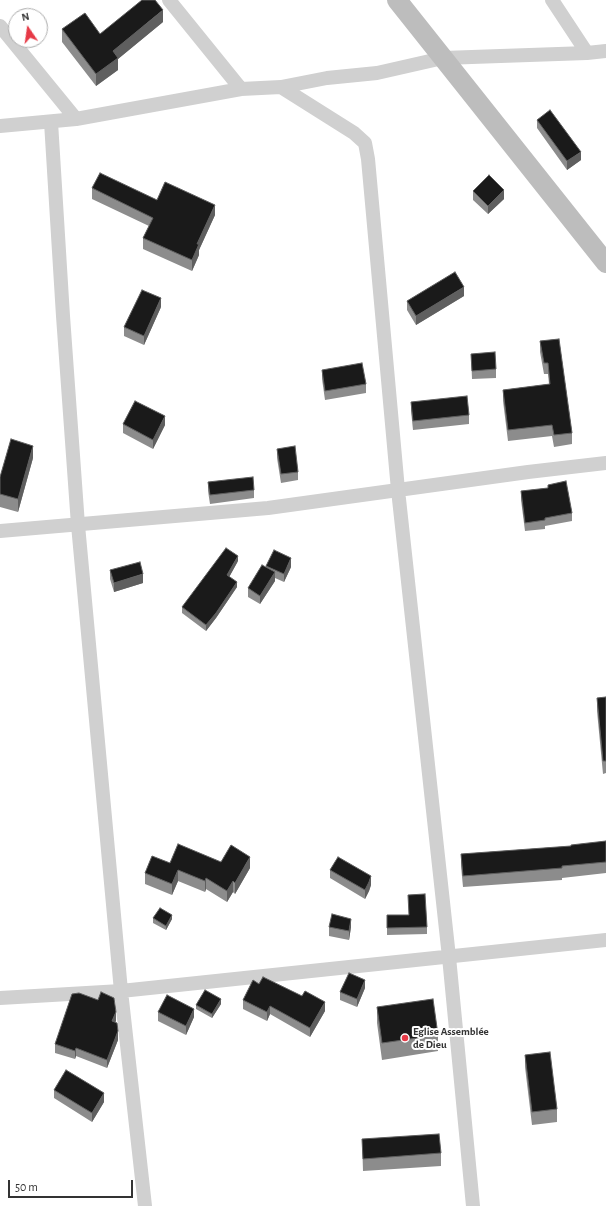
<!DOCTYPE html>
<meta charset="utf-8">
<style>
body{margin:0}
#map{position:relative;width:606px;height:1206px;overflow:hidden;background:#fff;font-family:"Alegreya Sans",sans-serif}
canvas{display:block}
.north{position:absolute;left:8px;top:8px;width:40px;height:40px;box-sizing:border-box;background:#fff;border:1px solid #adadad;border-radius:50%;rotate:347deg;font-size:11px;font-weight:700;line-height:16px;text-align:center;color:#333}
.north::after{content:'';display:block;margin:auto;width:14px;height:18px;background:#e63946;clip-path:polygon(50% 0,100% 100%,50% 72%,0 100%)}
.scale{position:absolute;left:8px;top:1180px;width:125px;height:18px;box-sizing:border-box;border:2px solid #333;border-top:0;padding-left:5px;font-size:12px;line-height:14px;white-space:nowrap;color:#333;-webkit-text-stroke:3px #fff;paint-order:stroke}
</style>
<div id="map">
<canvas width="606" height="1206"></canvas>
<div class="north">N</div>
<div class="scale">50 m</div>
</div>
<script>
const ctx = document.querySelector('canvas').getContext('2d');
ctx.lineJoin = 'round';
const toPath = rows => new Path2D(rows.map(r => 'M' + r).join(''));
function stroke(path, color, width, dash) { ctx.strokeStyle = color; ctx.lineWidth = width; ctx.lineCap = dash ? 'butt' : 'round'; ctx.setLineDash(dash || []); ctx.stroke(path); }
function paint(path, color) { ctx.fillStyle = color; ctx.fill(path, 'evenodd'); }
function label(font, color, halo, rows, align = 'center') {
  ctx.font = font + ' "Alegreya Sans",sans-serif'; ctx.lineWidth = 4; ctx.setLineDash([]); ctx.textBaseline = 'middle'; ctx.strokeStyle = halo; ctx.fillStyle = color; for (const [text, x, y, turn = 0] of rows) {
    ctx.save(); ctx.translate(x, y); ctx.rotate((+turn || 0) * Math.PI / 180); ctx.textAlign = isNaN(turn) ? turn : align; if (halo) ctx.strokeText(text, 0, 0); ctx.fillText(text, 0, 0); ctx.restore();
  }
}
stroke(toPath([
 [169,0,241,89],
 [552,0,587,53],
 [0,26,76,119],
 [281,87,354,133,365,143,368,159,398,490,449,957,473,1206],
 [51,122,63,316,78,525,121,991,145,1206],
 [0,126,76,119,241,89,281,87,327,78,377,73,443,58,587,53,606,51],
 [0,531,268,508,528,472,606,463],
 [0,998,121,991,606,940]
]), '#d0d0d0', 14);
stroke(toPath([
 [397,0,606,263]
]), '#bdbdbd', 20);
paint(toPath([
 [163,22,118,59,118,70,96,86,62,42,62,29,100,34],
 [537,120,581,160,567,170,537,128],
 [92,188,215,215,199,250,199,255,192,271,143,249,143,238,149,226,92,199],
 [473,191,504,199,488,214,473,200],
 [464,296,416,325,407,310,407,301],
 [161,307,144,345,124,336,124,327],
 [559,339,572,433,572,444,554,447,552,436,508,441,503,401,503,390,549,384,548,374,544,374,540,352,540,341],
 [471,354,496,369,496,378,472,379],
 [322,370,366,384,366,393,325,400,322,379],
 [411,402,469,415,469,424,413,430,411,411],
 [123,424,165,425,153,449,123,433],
 [277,449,298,472,298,480,281,483,277,458],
 [33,458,18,512,0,507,0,477],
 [208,482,254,490,254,498,210,504,208,491],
 [548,485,572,513,572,521,545,526,545,529,525,531,521,500,521,491,548,488],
 [238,561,229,577,237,587,216,618,206,631,182,613,182,607],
 [266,566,291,567,284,582,275,578,275,581,260,604,248,597,248,588,266,567],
 [110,570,143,583,114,592,110,579],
 [606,697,606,773,603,774,597,711,597,698],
 [606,841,606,873,562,878,562,880,463,887,461,866,461,854,571,846],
 [221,862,250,868,235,894,233,892,227,902,206,889,205,892,178,881,172,895,145,884,145,873,170,863],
 [330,870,371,885,369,891,365,899,330,878],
 [387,915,427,927,427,934,387,935],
 [153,918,172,919,166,930,153,923],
 [329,927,351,927,349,940,329,936],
 [259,984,325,1011,310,1037,270,1014,267,1021,243,1009,243,1000],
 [365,988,357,1007,340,1000,340,992],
 [221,1004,212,1018,196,1009,196,1005],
 [377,1007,438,1035,438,1051,382,1060,377,1023],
 [158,1012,194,1017,186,1035,158,1021],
 [116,1021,115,1022,118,1040,107,1068,76,1056,75,1059,55,1053,55,1044],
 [525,1055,557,1109,557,1122,532,1125,525,1067],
 [54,1090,104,1102,92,1122,54,1098],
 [362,1139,441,1153,441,1166,363,1171]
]), '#8c8c8c');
paint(toPath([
 [163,10,163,22,118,59,118,70,96,86,96,74,113,51],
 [581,152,581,160,567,170,567,161],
 [504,190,504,199,488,214,488,206],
 [215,205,215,215,199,250,199,255,192,271,192,260,197,244],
 [464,287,464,296,416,325,416,316],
 [161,298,161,307,144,345,144,336],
 [165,416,165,425,153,449,153,440],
 [33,446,33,458,18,512,18,499],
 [238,556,238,561,227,581,227,575],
 [291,558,291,567,284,582,284,574],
 [275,572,275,581,260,604,260,596],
 [143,574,143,583,114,592,114,583],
 [237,582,237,587,216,618,206,631,206,625],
 [250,857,250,868,235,894,235,883],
 [178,870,178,881,172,895,172,884],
 [371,876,371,885,369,891,365,899,365,890],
 [206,878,206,889,205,892,205,881],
 [233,881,233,892,227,902,227,891],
 [172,915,172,919,166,930,166,926],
 [351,919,351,927,349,940,349,931],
 [365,980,365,988,357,1007,357,999],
 [221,999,221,1004,212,1018,212,1014],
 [325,1002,325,1011,310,1037,310,1028],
 [270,1006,270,1014,267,1021,267,1012],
 [194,1009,194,1017,186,1035,186,1026],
 [116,1012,116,1021,112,1029,112,1021],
 [118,1031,118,1040,107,1068,107,1060],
 [76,1048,76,1056,75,1059,75,1051],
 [104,1093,104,1102,92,1122,92,1113]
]), '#5f5f5f');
const building = toPath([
 [142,0,155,0,163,10,113,51,118,58,96,74,62,29,85,13,100,34,142,0],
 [550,110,581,152,567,161,537,120,550,110],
 [100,173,157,200,165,182,215,205,197,244,199,244,192,260,143,238,153,218,92,188,100,173],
 [489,175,504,190,488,206,473,191,489,175],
 [455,272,464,287,416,316,407,301,455,272],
 [142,290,161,298,144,336,124,327,142,290],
 [559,339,572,433,554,435,552,425,508,430,503,390,550,384,548,363,544,363,540,341,559,339],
 [495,352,496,369,472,371,471,354,495,352],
 [362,363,366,384,325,391,322,370,362,363],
 [467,396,469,415,413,421,411,402,467,396],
 [135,401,165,416,153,440,123,424,135,401],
 [11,439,33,446,18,499,0,494,0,477,11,439],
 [295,446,298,472,281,474,277,449,295,446],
 [253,477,254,490,210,495,208,482,253,477],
 [566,481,572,513,545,518,545,520,525,523,521,491,548,488,548,485,566,481],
 [226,548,238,556,227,575,237,582,216,613,206,625,182,607,226,548],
 [274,550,291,558,284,574,266,566,274,550],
 [140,562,143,574,114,583,110,570,140,562],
 [262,565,275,572,260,596,248,588,262,565],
 [606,697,606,761,603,761,597,698,606,697],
 [606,841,606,862,562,866,562,868,463,876,461,854,571,846,571,845,606,841],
 [178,844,221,862,231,845,250,857,235,883,233,881,227,891,206,878,205,881,178,870,172,884,145,873,152,856,170,863,178,844],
 [338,857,371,876,369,882,365,890,330,870,338,857],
 [425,894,427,927,387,928,387,915,409,915,408,895,425,894],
 [160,908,172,915,166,926,153,918,160,908],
 [332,914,351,919,349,931,329,927,332,914],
 [349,973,365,980,357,999,340,992,349,973],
 [263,977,302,996,305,991,325,1002,310,1028,270,1006,267,1012,243,1000,253,980,259,984,263,977],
 [205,990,221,999,212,1014,196,1005,205,990],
 [101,992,114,998,116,1012,112,1021,117,1023,118,1031,107,1060,76,1048,75,1051,55,1044,72,994,79,993,98,1000,101,992],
 [167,995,194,1009,186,1026,158,1012,167,995],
 [433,999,438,1035,382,1043,377,1007,433,999],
 [550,1052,557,1109,532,1112,525,1055,550,1052],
 [66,1070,104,1093,92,1113,54,1090,66,1070],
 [439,1134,441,1153,363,1159,362,1139,439,1134]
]);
paint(building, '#1a1a1a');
stroke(building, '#5f5f5f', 1);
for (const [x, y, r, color] of [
 [405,1038,4,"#e63946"]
]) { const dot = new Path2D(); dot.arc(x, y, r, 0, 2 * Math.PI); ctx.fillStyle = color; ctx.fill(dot); stroke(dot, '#fff', 1.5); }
label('bold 11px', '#333', '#fff', [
 ["Eglise Assemblée",413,1032],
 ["de Dieu",413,1045]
], 'left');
</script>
